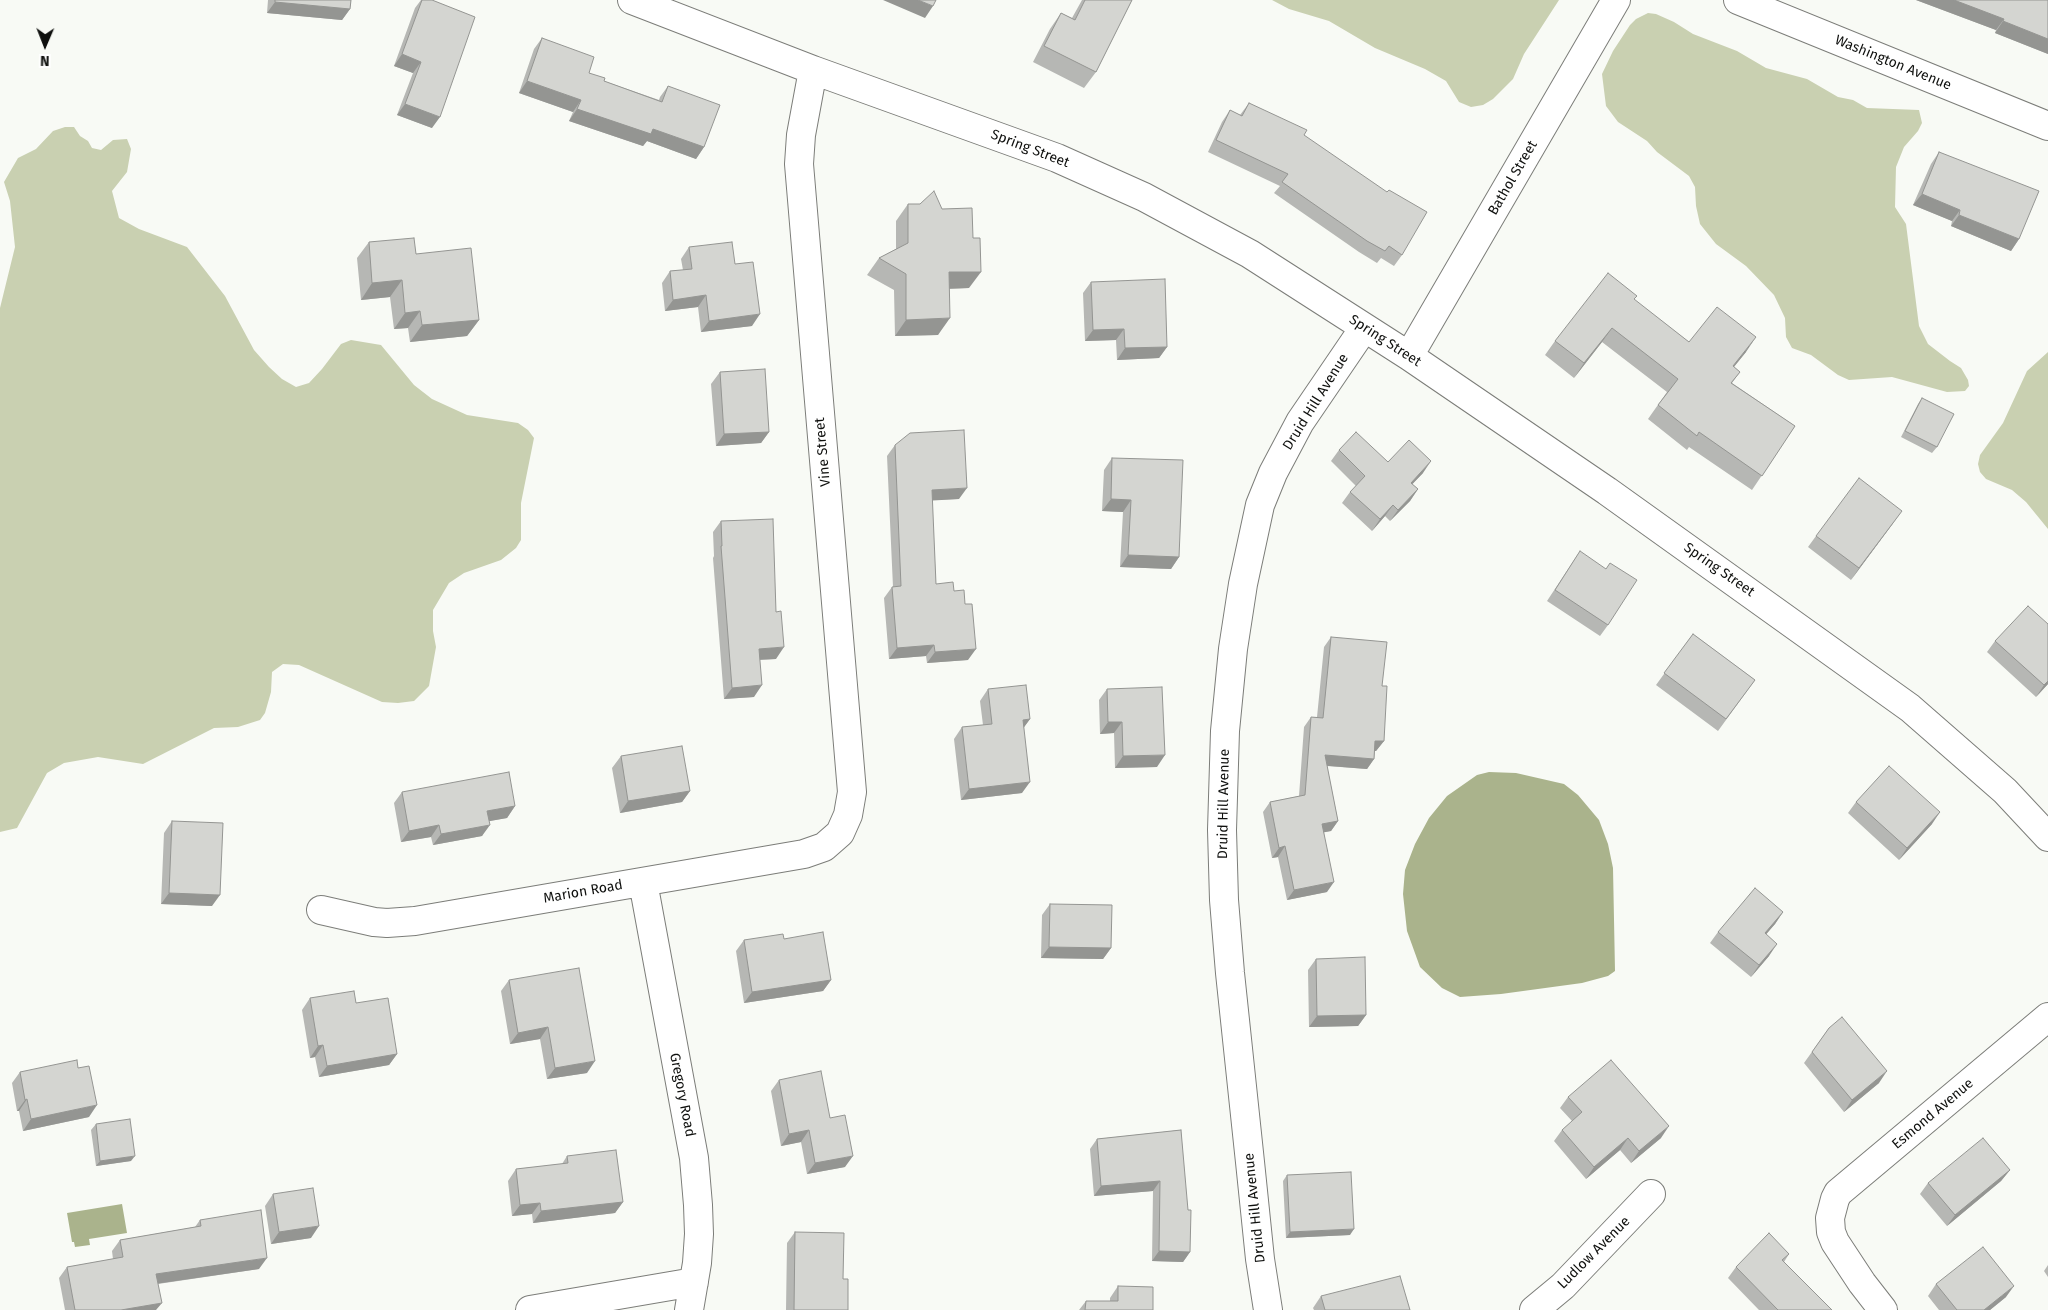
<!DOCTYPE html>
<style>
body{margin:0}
#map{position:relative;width:2048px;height:1310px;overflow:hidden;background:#f8faf5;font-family:"Fira Sans",sans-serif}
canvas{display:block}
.north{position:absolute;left:20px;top:20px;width:50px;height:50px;-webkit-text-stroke:4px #fff;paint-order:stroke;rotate:181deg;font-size:14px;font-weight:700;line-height:20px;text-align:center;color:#0f100e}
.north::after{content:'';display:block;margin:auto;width:18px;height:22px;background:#0f100e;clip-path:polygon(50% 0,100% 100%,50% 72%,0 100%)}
</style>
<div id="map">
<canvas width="2048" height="1310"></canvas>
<div class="north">N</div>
</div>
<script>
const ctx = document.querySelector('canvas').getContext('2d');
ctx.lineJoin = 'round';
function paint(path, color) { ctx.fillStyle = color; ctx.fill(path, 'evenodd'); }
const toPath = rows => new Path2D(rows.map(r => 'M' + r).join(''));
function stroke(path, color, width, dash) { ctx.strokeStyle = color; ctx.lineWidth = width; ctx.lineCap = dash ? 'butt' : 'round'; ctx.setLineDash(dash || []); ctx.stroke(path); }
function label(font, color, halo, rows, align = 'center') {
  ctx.font = font + ' "Fira Sans",sans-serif'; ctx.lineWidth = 4; ctx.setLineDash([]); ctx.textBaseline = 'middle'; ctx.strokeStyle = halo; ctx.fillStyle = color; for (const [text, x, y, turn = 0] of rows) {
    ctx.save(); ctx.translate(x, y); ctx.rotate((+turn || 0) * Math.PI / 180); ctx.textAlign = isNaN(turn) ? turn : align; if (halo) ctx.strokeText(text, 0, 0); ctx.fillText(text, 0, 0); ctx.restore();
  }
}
paint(toPath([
 [1272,0,1559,0,1524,54,1513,79,1493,99,1483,105,1471,107,1459,102,1446,81,1425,69,1375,48,1329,21,1289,9],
 [1648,13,1656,14,1674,22,1693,34,1737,51,1766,68,1807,79,1838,97,1853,100,1867,108,1919,110,1922,123,1918,131,1904,147,1896,167,1895,207,1906,224,1919,326,1928,344,1950,361,1961,368,1968,380,1969,386,1965,391,1947,392,1892,377,1849,380,1838,375,1811,355,1792,348,1786,337,1785,318,1774,295,1746,266,1716,244,1700,224,1696,206,1695,187,1689,176,1657,152,1647,141,1618,122,1606,106,1602,74,1613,51,1630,25,1636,19],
 [65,127,74,127,80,136,88,141,92,148,101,150,113,140,127,139,131,149,127,172,112,191,119,218,139,229,187,247,225,296,254,350,269,367,282,379,296,387,309,383,322,369,341,344,351,340,381,345,414,385,432,399,467,415,518,423,528,430,534,438,521,503,521,540,516,548,501,560,464,573,449,583,433,610,433,631,436,647,429,686,414,701,398,703,382,702,299,665,283,664,272,672,271,692,265,713,260,720,238,727,214,728,143,764,98,757,64,763,47,773,17,828,0,832,0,308,15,247,10,201,4,182,18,158,36,149,53,131],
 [2048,352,2048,529,2026,502,2012,490,1986,479,1980,472,1978,464,1980,455,2003,423,2027,371]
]), '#c9d0b1');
paint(toPath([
 [1489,772,1516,773,1564,784,1578,795,1599,820,1608,844,1613,868,1615,971,1608,976,1582,983,1501,994,1460,997,1442,988,1420,967,1407,931,1403,894,1405,870,1415,844,1429,818,1447,796,1477,775],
 [122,1204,127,1233,89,1239,90,1245,75,1247,74,1242,72,1242,67,1213]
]), '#aab38c');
const minor = toPath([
 [632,0,813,70,1057,158,1144,197,1250,254,1409,356,1607,491,1910,708,2005,791,2048,837],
 [1738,0,2048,126],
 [1409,356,1616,0],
 [643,882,694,1158,698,1205,699,1234,697,1263,689,1310],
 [321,910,374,922,387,923,415,921,804,854,824,847,840,833,848,815,852,792,799,164,801,135,813,70],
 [530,1310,694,1282],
 [1268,1310,1260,1259,1250,1162,1230,973,1224,900,1222,830,1225,731,1233,649,1243,584,1260,505,1273,473,1300,422,1364,328],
 [1534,1310,1563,1286,1651,1194],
 [1883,1310,1862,1283,1835,1242,1831,1232,1830,1218,1835,1199,1838,1193,2048,1017]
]);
stroke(minor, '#7c7d79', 30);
stroke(minor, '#fff', 28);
paint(toPath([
 [268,0,351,0,350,9,342,20,267,13],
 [421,0,432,0,432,128,397,115,413,73,394,66,415,8],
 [1082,0,1132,0,1096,72,1084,88,1033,62,1050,29,1061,13,1072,18],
 [1916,0,2048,0,2048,54,1995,33,1996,30],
 [542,38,589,73,604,81,659,100,660,97,668,86,704,147,696,159,647,141,643,146,569,121,573,112,519,93,534,49],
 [1249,103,1304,135,1402,255,1394,266,1381,258,1377,263,1359,252,1274,193,1280,186,1208,152,1222,122,1230,110,1240,115],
 [1939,152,2019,239,2011,251,1951,226,1952,221,1913,205,1931,164],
 [908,204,969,288,949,289,938,335,895,336,894,290,867,275,879,258,896,249,896,221],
 [369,242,416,254,479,320,467,336,410,342,408,328,394,329,390,297,361,300,357,258],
 [689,247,735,264,752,326,701,332,698,307,665,311,662,283,670,271,683,270,681,259],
 [1091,282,1167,347,1159,358,1117,360,1116,340,1085,341,1083,293],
 [1634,300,1689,342,1746,352,1734,367,1740,372,1732,383,1795,426,1752,490,1689,447,1687,450,1648,419,1667,392,1602,342,1574,378,1545,355,1555,341],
 [720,372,769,432,761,443,716,446,711,384],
 [1922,398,1937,447,1932,453,1901,437,1918,404],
 [895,445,959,499,932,500,936,584,954,591,968,660,927,663,926,656,889,659,884,598,892,587,893,587,887,456],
 [1339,450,1388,462,1423,473,1412,484,1418,489,1410,501,1390,521,1385,516,1372,531,1342,503,1350,492,1356,486,1331,461],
 [1112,458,1179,557,1171,569,1120,567,1123,512,1102,511,1104,470],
 [721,521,776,659,760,660,754,697,724,699,713,558,714,556,713,532],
 [1894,522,1851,580,1808,547,1816,536],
 [1580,551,1608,625,1600,636,1547,601],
 [2048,624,2048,684,2036,697,1987,652,1995,641],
 [1693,634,1755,680,1718,731,1656,685],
 [1331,637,1382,686,1384,741,1376,751,1375,751,1374,759,1367,769,1327,766,1338,821,1331,831,1324,832,1327,892,1287,900,1278,857,1272,858,1263,812,1270,802,1299,796,1304,727,1311,717,1317,717,1324,647],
 [988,689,1030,719,1024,727,1022,793,961,800,954,739,962,727,983,725,980,701],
 [1107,689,1157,767,1115,768,1114,733,1100,734,1099,700],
 [621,756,690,791,682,802,620,813,612,768],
 [402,792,515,806,507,818,489,821,482,836,433,845,431,837,401,842,394,803],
 [1856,802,1932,824,1899,860,1848,813],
 [172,821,212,906,161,904,164,833],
 [1050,904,1111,948,1103,959,1041,958,1042,915],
 [1783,912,1775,924,1766,934,1769,956,1751,977,1710,943,1718,932],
 [784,939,831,980,823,991,744,1003,736,951,744,940],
 [1316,959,1366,1015,1358,1026,1309,1027,1308,970],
 [509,980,587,1073,547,1079,540,1039,510,1044,501,991],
 [310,998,356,1003,397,1054,389,1065,319,1077,315,1057,310,1058,302,1010],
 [1829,1028,1879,1083,1844,1112,1804,1063],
 [20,1072,89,1117,23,1131,19,1111,17,1111,12,1083],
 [779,1080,830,1118,845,1167,807,1174,801,1142,781,1146,771,1091],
 [1568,1097,1661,1138,1631,1163,1620,1150,1586,1179,1554,1141,1562,1130,1572,1121,1560,1108],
 [96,1124,131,1161,96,1166,91,1130],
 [1181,1130,1190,1252,1183,1262,1152,1261,1153,1191,1094,1196,1090,1149,1097,1139],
 [567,1156,623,1202,615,1213,533,1223,532,1214,512,1216,508,1181,516,1169,562,1164],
 [2010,1170,2001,1181,1947,1226,1920,1194,1928,1183],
 [1287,1175,1350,1235,1286,1238,1283,1181],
 [273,1194,311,1238,271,1244,265,1206],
 [200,1220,259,1269,158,1284,156,1310,65,1310,59,1278,67,1267,113,1259,112,1251,120,1240,195,1227],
 [795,1232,843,1279,848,1310,786,1310,787,1243],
 [1789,1254,1784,1262,1832,1310,1759,1310,1728,1278,1736,1267],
 [2048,1265,2048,1277,2044,1271],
 [1936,1284,2006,1297,1990,1310,1939,1310,1928,1296],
 [1118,1286,1153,1310,1079,1310,1086,1301,1110,1301,1110,1298],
 [1321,1296,1410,1310,1314,1310,1313,1308]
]), '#b6b7b4');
paint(toPath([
 [883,0,918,0,933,6,925,18],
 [1916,0,1954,0,2004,19,1996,30],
 [275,2,350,9,342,20,267,13],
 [2003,21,2048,39,2048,54,1995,33],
 [402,54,421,62,413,73,394,66],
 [527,81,581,100,573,112,519,93],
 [405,104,440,117,432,128,397,115],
 [577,109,653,129,704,147,696,159,647,141,643,146,569,121],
 [1922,194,1960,210,1952,221,1913,205],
 [1959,215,2019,239,2011,251,1951,226],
 [949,272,981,272,969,288,937,289],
 [402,280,390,297,361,300,372,283],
 [706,295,698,307,665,311,673,300],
 [420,311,408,328,394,329,405,313],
 [760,314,752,326,701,332,709,321],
 [950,318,938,335,895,336,906,320],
 [479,320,467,336,410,342,422,325],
 [1612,328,1602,342,1574,378,1584,363],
 [1124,329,1116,340,1085,341,1093,330],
 [1756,337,1746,352,1723,380,1733,366],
 [1167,347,1159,358,1117,360,1125,348],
 [769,432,761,443,716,446,724,434],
 [1431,461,1423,473,1403,494,1411,483],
 [967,488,959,499,924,501,932,490],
 [1418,489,1410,501,1390,521,1398,510],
 [1111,499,1131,500,1123,512,1102,511],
 [1393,505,1385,516,1372,531,1380,519],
 [1902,511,1894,522,1851,580,1859,568],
 [1128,555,1179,557,1171,569,1120,567],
 [934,645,926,656,889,659,897,648],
 [784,647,776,659,751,660,759,649],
 [976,649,968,660,927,663,935,652],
 [2048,681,2048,684,2036,697,2044,685],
 [762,685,754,697,724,699,732,688],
 [1030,719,1022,730,1023,720],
 [1108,722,1122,722,1114,733,1100,734],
 [1375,741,1384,741,1376,751,1368,751],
 [1165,755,1157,767,1115,768,1123,756],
 [1325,755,1374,759,1367,769,1317,765],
 [1030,782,1022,793,961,800,969,789],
 [690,791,682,802,620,813,628,801],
 [515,806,507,818,479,823,487,811],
 [1940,812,1932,824,1899,860,1907,848],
 [1338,821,1331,831,1315,834,1322,824],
 [439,825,431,837,401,842,409,831],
 [490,825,482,836,433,845,441,834],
 [1285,846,1278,857,1272,858,1279,848],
 [1334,882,1327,892,1287,900,1294,890],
 [169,893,220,895,212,906,161,904],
 [1783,912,1775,924,1757,945,1765,933],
 [1777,944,1769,956,1751,977,1759,965],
 [1049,947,1111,948,1103,959,1041,958],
 [831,980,823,991,744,1003,752,992],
 [1366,1015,1358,1026,1309,1027,1317,1016],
 [548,1027,540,1039,510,1044,518,1033],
 [323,1045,315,1057,310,1058,318,1046],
 [397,1054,389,1065,319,1077,327,1066],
 [595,1061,587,1073,547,1079,555,1068],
 [1887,1071,1879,1083,1844,1112,1852,1100],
 [27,1099,19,1111,17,1111,25,1100],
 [97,1105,89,1117,23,1131,31,1119],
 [1669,1126,1661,1138,1631,1163,1639,1151],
 [809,1130,801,1142,781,1146,789,1134],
 [1628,1138,1620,1150,1586,1179,1594,1167],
 [135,1156,131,1161,96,1166,100,1161],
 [853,1156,845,1167,807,1174,815,1163],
 [2010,1170,2001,1181,1947,1226,1955,1215],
 [1160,1181,1153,1191,1094,1196,1101,1186],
 [623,1202,615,1213,533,1223,541,1211],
 [540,1203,532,1214,512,1216,520,1205],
 [319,1226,311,1238,271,1244,279,1232],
 [1354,1229,1350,1235,1286,1238,1290,1232],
 [1159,1251,1190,1252,1183,1262,1152,1261],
 [267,1258,259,1269,148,1285,156,1274],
 [2014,1286,2006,1297,1990,1310,1984,1310],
 [162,1303,156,1310,121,1310]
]), '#949592');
const building = toPath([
 [275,0,351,0,350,9,275,2,275,0],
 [422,0,432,0,475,17,440,117,405,104,421,62,402,54,422,0],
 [918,0,936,0,933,6,918,0],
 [1085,0,1132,0,1096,72,1044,46,1061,13,1075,20,1085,0],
 [1954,0,2048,0,2048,39,2003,21,2004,19,1954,0],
 [542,38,594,57,589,73,605,78,604,81,662,102,668,86,720,105,704,147,653,129,651,134,577,109,581,100,527,81,542,38],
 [1249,103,1307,130,1304,135,1387,192,1389,190,1427,212,1402,255,1389,246,1385,251,1367,241,1282,182,1288,174,1216,140,1230,110,1242,116,1249,103],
 [1939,152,2039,191,2019,239,1959,215,1960,210,1922,194,1939,152],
 [934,191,942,209,972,208,973,238,980,238,981,272,949,272,950,318,906,320,906,274,879,258,908,243,908,204,920,204,934,191],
 [414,238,416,254,471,248,479,320,422,325,420,311,405,313,402,280,372,283,369,242,414,238],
 [732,242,735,264,753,262,760,314,709,321,706,295,673,300,670,271,692,269,689,247,732,242],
 [1608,273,1637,296,1634,299,1689,342,1717,307,1756,337,1733,366,1740,372,1731,383,1795,426,1762,476,1699,432,1697,436,1658,405,1678,379,1612,328,1584,363,1555,341,1608,273],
 [1165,279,1167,347,1125,348,1124,329,1093,330,1091,282,1165,279],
 [765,369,769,432,724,434,720,372,765,369],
 [1922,398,1954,414,1937,447,1905,431,1922,398],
 [964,430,967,488,932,490,936,584,953,582,954,591,964,590,965,604,972,604,976,649,935,652,934,645,897,648,892,587,901,586,895,445,910,433,964,430],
 [1356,432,1388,462,1409,440,1431,461,1411,483,1418,489,1398,510,1393,505,1380,519,1350,492,1365,476,1339,450,1356,432],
 [1112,458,1183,460,1179,557,1128,555,1131,500,1111,499,1112,458],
 [1859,478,1902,511,1859,568,1816,536,1859,478],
 [773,519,776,612,781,611,784,647,759,649,762,685,732,688,721,546,722,546,721,521,773,519],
 [1580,551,1606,569,1610,563,1637,580,1608,625,1555,590,1580,551],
 [2028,606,2048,624,2048,681,2044,685,1995,641,2028,606],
 [1693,634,1755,680,1726,719,1664,673,1693,634],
 [1331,637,1387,642,1382,686,1387,686,1384,741,1375,741,1374,759,1325,755,1338,821,1322,824,1334,882,1294,890,1285,846,1279,848,1270,802,1305,795,1311,717,1323,718,1331,637],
 [1026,685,1030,719,1023,720,1030,782,969,789,962,727,992,724,988,689,1026,685],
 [1162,687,1165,755,1123,756,1122,722,1108,722,1107,689,1162,687],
 [682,746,690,791,628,801,621,756,682,746],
 [1889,766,1940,812,1907,848,1856,802,1889,766],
 [509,772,515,806,487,811,490,825,441,834,439,825,409,831,402,792,509,772],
 [172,821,223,823,220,895,169,893,172,821],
 [1755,888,1783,912,1765,933,1777,944,1759,965,1718,932,1755,888],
 [1050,904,1112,905,1111,948,1049,947,1050,904],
 [823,932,831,980,752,992,744,940,783,934,784,939,823,932],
 [1365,957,1366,1015,1317,1016,1316,959,1365,957],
 [579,968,595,1061,555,1068,548,1027,518,1033,509,980,579,968],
 [354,991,356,1003,388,998,397,1054,327,1066,323,1045,318,1046,310,998,354,991],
 [1842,1017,1887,1071,1852,1100,1812,1052,1829,1028,1842,1017],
 [77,1060,78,1068,89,1066,97,1105,31,1119,27,1099,25,1100,20,1072,77,1060],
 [1611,1060,1669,1126,1639,1151,1628,1138,1594,1167,1562,1130,1582,1112,1568,1097,1611,1060],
 [821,1071,830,1118,845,1115,853,1156,815,1163,809,1130,789,1134,779,1080,821,1071],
 [130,1119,135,1156,100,1161,96,1124,130,1119],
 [1181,1130,1188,1210,1191,1210,1190,1252,1159,1251,1160,1181,1101,1186,1097,1139,1181,1130],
 [1983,1138,2010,1170,1955,1215,1928,1183,1983,1138],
 [616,1150,623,1202,541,1211,540,1203,520,1205,516,1169,568,1163,567,1156,616,1150],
 [1351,1172,1354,1229,1290,1232,1287,1175,1351,1172],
 [313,1188,319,1226,279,1232,273,1194,313,1188],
 [261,1210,267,1258,156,1274,162,1303,121,1310,75,1310,67,1267,123,1257,120,1240,201,1226,200,1220,261,1210],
 [795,1232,844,1233,843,1279,848,1279,848,1310,794,1310,795,1232],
 [1769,1233,1789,1254,1782,1260,1832,1310,1778,1310,1736,1267,1769,1233],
 [1983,1247,2014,1286,1984,1310,1957,1310,1936,1284,1983,1247],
 [1400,1276,1410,1310,1325,1310,1321,1296,1400,1276],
 [1118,1286,1153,1287,1153,1310,1085,1310,1086,1301,1118,1301,1118,1286]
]);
paint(building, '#d4d5d1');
stroke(building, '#949592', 1);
label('14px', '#0f100e', '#fff', [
 ["Washington Avenue",1893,63,22],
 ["Spring Street",1030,149,21],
 ["Bathol Street",1513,178,-60],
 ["Spring Street",1385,341,33],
 ["Druid Hill Avenue",1316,402,-58],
 ["Vine Street",823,452,-95],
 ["Spring Street",1719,570,35],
 ["Druid Hill Avenue",1224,804,-89],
 ["Marion Road",583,892,-10],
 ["Gregory Road",682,1095,79],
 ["Esmond Avenue",1933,1114,-40],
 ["Druid Hill Avenue",1255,1208,-96],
 ["Ludlow Avenue",1594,1253,-45]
]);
</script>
